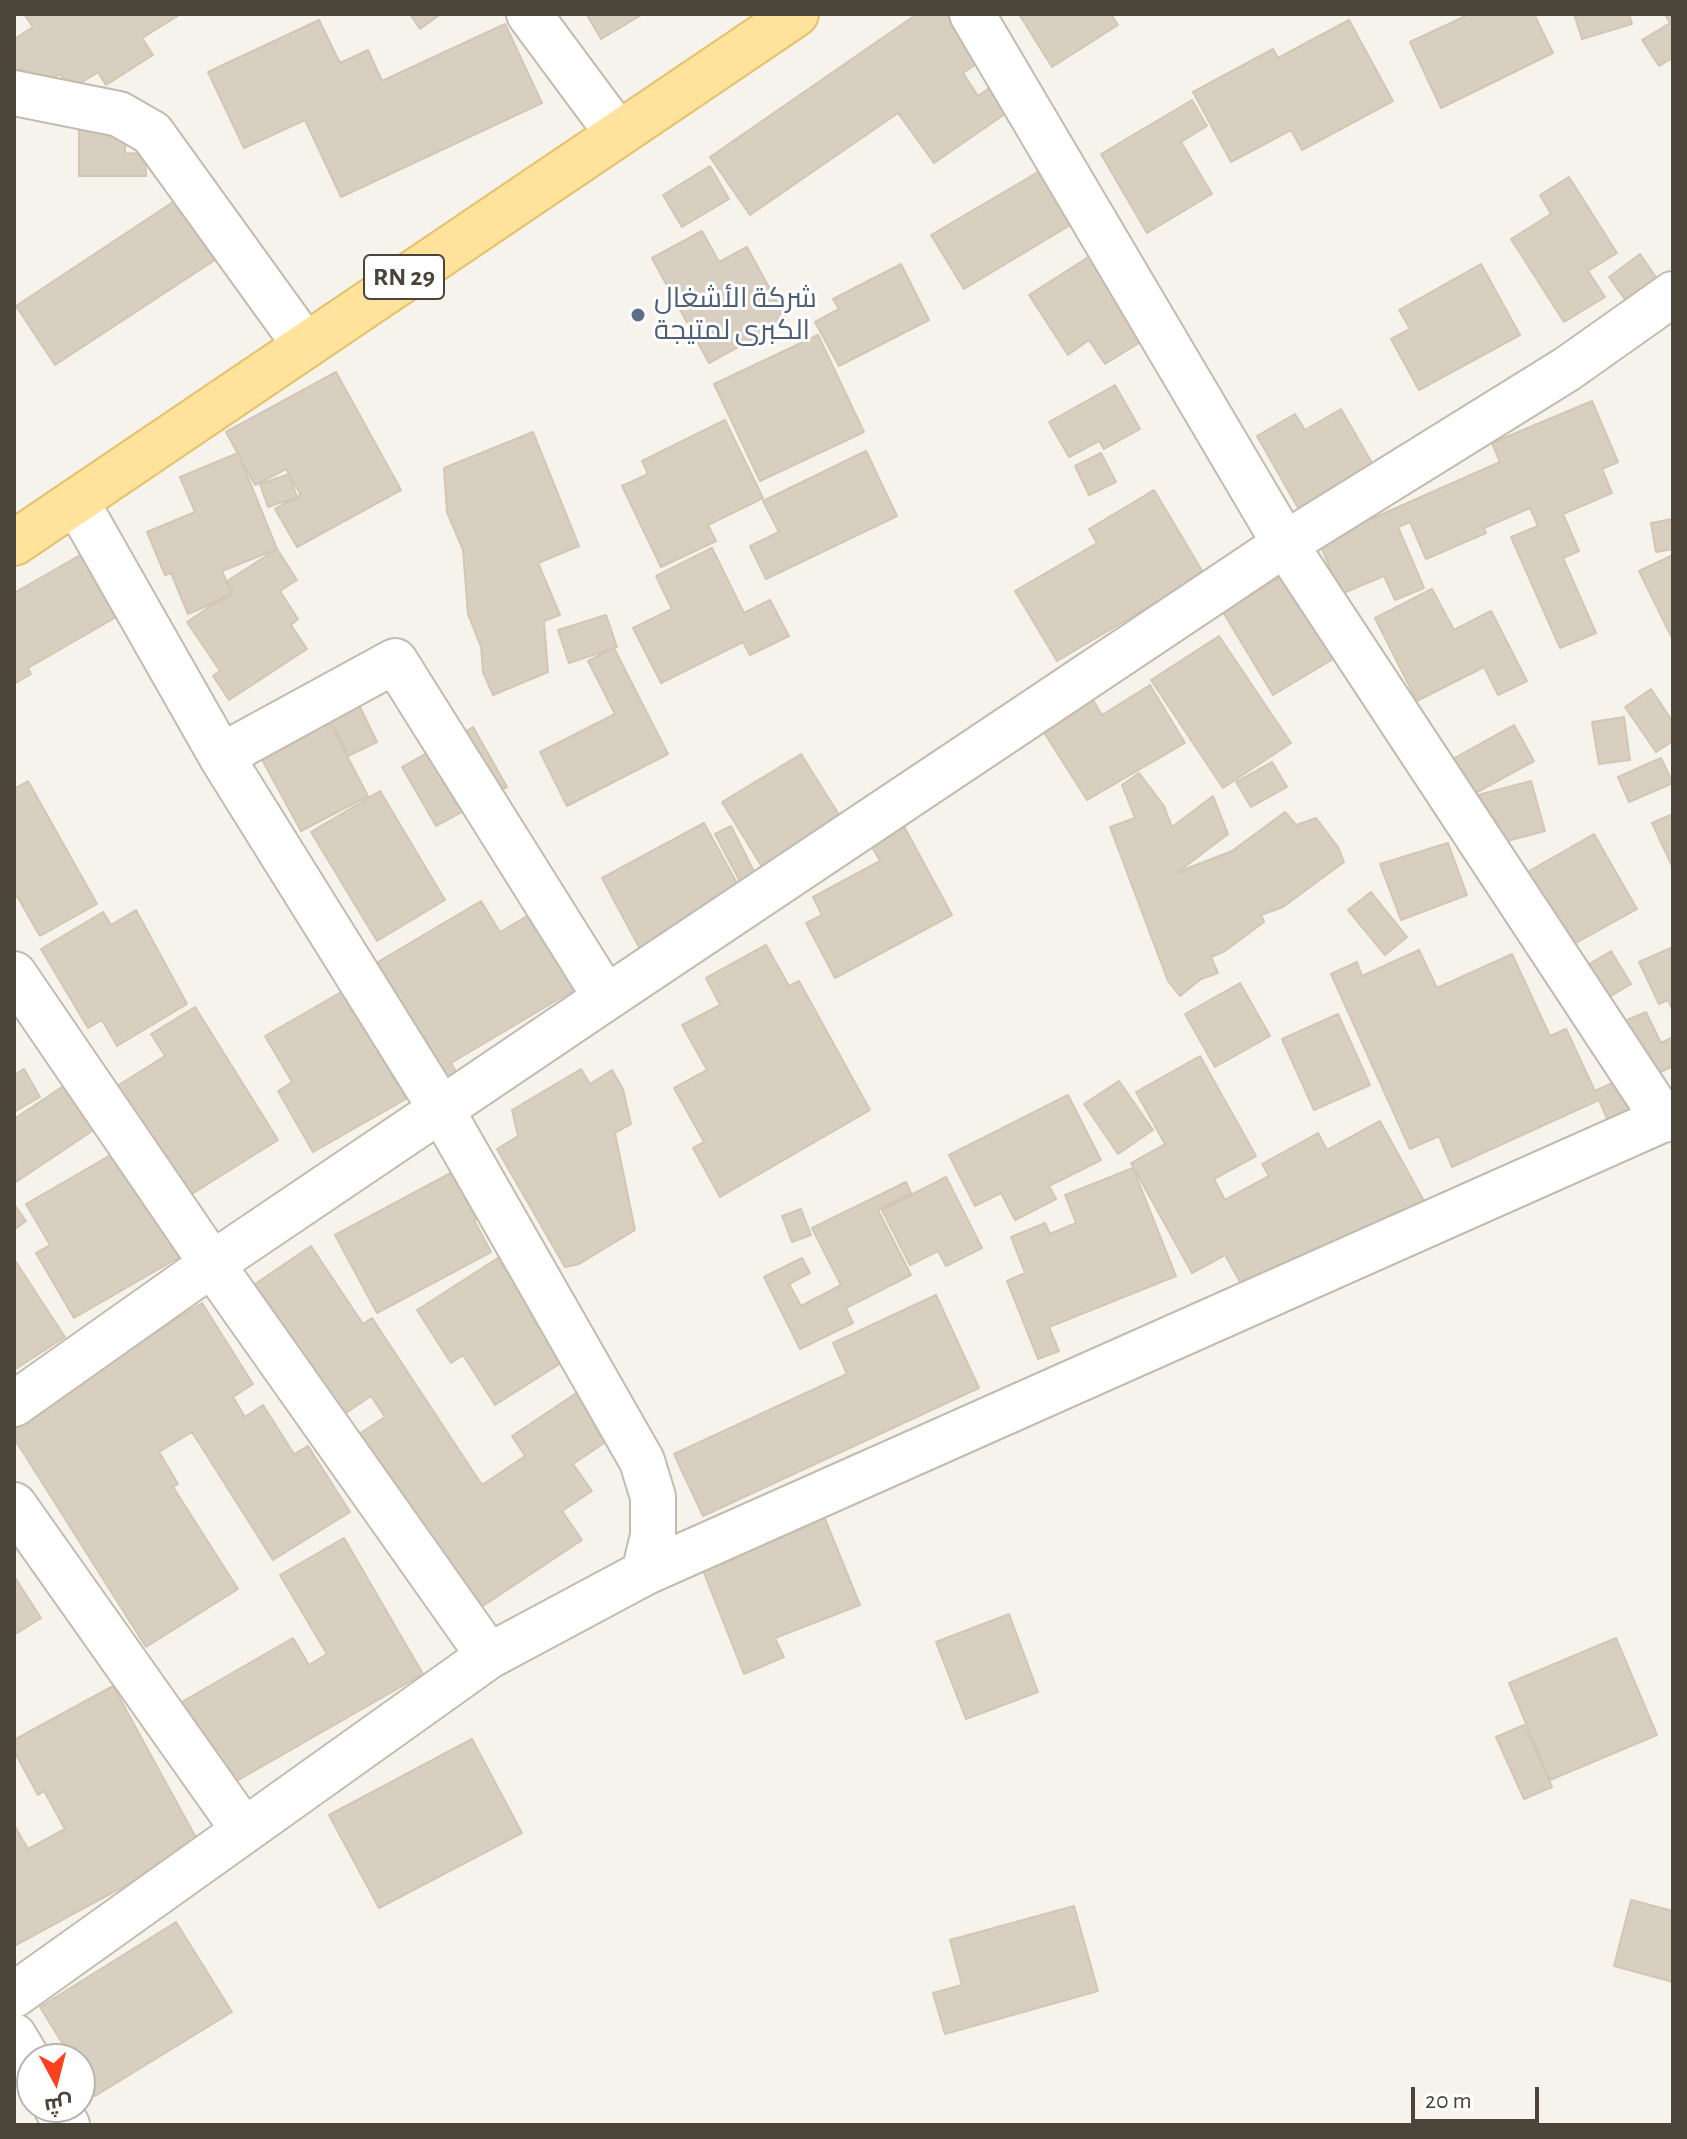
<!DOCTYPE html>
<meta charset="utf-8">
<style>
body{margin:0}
#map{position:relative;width:1687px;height:2139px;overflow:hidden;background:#f6f3ec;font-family:"Alegreya Sans",Cairo,sans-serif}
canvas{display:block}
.frame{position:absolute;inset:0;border:16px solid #4b4439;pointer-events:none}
.north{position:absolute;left:16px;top:2043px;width:80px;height:80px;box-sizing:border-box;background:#fff;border:2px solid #b7b4b0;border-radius:50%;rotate:173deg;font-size:22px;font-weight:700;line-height:32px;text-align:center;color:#4b4439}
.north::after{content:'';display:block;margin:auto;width:28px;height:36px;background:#fc3f1d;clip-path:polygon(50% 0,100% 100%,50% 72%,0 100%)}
.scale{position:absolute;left:1411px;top:2087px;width:128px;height:36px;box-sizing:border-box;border:4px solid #4b4439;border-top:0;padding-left:10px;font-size:24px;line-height:28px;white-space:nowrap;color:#4b4439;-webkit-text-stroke:6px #fff;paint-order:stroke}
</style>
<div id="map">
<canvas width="1687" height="2139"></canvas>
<div class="frame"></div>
<div class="north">ش</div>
<div class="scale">20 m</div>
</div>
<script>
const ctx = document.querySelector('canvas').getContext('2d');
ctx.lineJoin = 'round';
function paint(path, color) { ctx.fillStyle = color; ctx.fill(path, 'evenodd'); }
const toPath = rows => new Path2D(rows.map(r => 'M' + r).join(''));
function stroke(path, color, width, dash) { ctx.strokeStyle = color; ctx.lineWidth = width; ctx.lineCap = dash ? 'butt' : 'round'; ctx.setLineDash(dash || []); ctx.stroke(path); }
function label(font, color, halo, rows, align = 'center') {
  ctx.font = font + ' "Alegreya Sans",Cairo,sans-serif'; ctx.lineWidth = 6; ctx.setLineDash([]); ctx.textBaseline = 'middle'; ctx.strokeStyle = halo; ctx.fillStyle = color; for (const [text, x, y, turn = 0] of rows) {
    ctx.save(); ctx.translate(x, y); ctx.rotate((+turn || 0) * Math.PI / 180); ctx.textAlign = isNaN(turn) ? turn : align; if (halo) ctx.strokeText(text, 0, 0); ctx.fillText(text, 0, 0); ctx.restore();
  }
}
const building = toPath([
 [24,14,181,14,142,38,153,55,106,85,98,72,70,90,60,74,36,90,21,68,14,72,14,39,33,27,24,14],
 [410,14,441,14,420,29,410,14],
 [589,14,643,14,601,39,587,15,589,14],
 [917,14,968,14,994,52,963,73,978,96,1001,80,1018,105,934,163,898,113,750,215,710,157,917,14],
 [1019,14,1111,14,1118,25,1052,67,1019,14],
 [1470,14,1534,14,1553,53,1441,108,1410,42,1470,14],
 [1574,14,1629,14,1632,24,1582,39,1574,14],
 [1665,14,1673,14,1673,58,1659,66,1642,40,1670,23,1665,14],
 [319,20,340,63,368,50,382,81,505,24,542,103,341,197,305,120,244,148,208,72,319,20],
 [1349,20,1393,101,1302,150,1291,130,1231,162,1193,92,1273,49,1278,58,1349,20],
 [1192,100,1207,126,1181,142,1212,194,1147,233,1101,154,1192,100],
 [79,127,125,127,125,153,145,154,146,176,79,176,79,127],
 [1050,165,1082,218,964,289,931,235,1050,165],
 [710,166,729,199,682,227,663,195,710,166],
 [1569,177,1617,253,1588,271,1605,297,1564,322,1511,239,1551,214,1540,195,1569,177],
 [185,194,224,254,55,365,16,306,185,194],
 [702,231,719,262,747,247,787,320,709,363,652,258,702,231],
 [1093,254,1147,338,1105,364,1089,340,1068,355,1029,295,1093,254],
 [1640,254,1662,286,1631,308,1609,277,1640,254],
 [901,264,929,320,839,366,815,322,839,309,833,299,901,264],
 [1481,264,1520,335,1419,390,1391,339,1410,329,1399,310,1481,264],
 [818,335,864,432,760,481,714,384,818,335],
 [336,372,401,490,297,547,275,509,301,495,286,469,255,485,226,432,336,372],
 [1115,385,1140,429,1104,449,1099,441,1069,457,1049,422,1115,385],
 [1592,401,1618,462,1602,469,1612,493,1563,514,1579,551,1563,558,1596,633,1560,648,1511,537,1538,526,1530,508,1484,528,1486,533,1426,559,1410,522,1398,527,1424,588,1395,600,1384,576,1341,594,1319,542,1500,462,1492,443,1592,401],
 [1341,409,1380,477,1305,520,1257,436,1295,414,1305,430,1341,409],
 [725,420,763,498,708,525,716,541,661,567,622,486,648,474,642,461,725,420],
 [533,432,579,546,538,563,560,615,544,621,548,672,493,695,483,672,481,647,468,614,463,550,447,512,444,468,533,432],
 [866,451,897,516,766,579,750,546,779,532,763,501,866,451],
 [238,453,277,549,222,571,232,595,188,614,171,573,165,575,147,532,195,512,180,477,238,453],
 [1101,453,1116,482,1089,495,1075,466,1101,453],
 [289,474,297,497,268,507,260,484,289,474],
 [1154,490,1204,574,1057,661,1015,591,1097,543,1089,529,1154,490],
 [1673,519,1673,549,1656,552,1651,523,1673,519],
 [712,548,744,613,770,600,789,636,750,655,743,642,661,683,633,628,672,609,656,576,712,548],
 [277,549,297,580,280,591,298,619,291,625,307,649,229,700,213,676,220,671,187,622,233,591,227,581,277,549],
 [82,554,118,616,28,668,31,674,14,684,14,593,82,554],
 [1673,555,1673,640,1639,571,1673,555],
 [1287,573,1338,656,1273,695,1223,612,1287,573],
 [1432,589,1454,630,1491,611,1527,681,1498,695,1484,667,1417,701,1375,618,1432,589],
 [606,615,617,647,569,663,558,630,606,615],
 [1219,636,1291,743,1223,788,1151,680,1219,636],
 [614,648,668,754,567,806,540,752,615,714,588,661,614,648],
 [1150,685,1185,743,1087,800,1038,723,1088,692,1102,715,1150,685],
 [1651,689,1673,722,1673,741,1656,752,1625,707,1651,689],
 [358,703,377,742,348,756,329,716,358,703],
 [1624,717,1630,760,1599,764,1592,722,1624,717],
 [327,718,368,796,301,831,259,754,327,718],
 [1514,725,1534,761,1470,796,1451,760,1514,725],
 [473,727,507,787,436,826,402,767,473,727],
 [801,754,846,826,767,875,722,802,801,754],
 [1661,758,1673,783,1629,802,1618,777,1661,758],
 [1272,762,1287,787,1251,807,1236,782,1272,762],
 [1139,773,1164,806,1172,827,1213,796,1228,834,1178,872,1232,851,1285,812,1296,825,1316,818,1338,847,1344,862,1283,907,1261,915,1264,922,1225,951,1211,957,1218,973,1201,979,1180,996,1168,981,1110,827,1135,818,1122,785,1139,773],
 [28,781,97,904,40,936,17,896,14,898,14,789,28,781],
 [1531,781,1545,831,1492,845,1478,795,1531,781],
 [380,791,445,900,377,941,311,832,380,791],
 [1673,814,1673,868,1652,823,1673,814],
 [900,819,952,915,835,978,806,923,822,915,813,897,880,861,866,836,900,819],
 [704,823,743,894,640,949,602,878,704,823],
 [731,826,762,887,747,895,715,834,731,826],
 [1594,834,1637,909,1567,948,1524,874,1594,834],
 [1448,843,1467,895,1401,920,1380,864,1448,843],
 [1371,892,1407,937,1385,955,1348,910,1371,892],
 [481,901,500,932,544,906,589,981,451,1063,465,1086,439,1101,361,972,481,901],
 [136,910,187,1004,117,1046,102,1020,88,1028,41,949,103,912,111,925,136,910],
 [766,945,789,986,799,981,870,1110,720,1197,693,1148,704,1142,674,1088,707,1070,682,1025,720,1005,706,978,766,945],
 [1673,947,1673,1011,1668,1000,1659,1004,1639,962,1673,947],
 [1419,950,1437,988,1512,954,1550,1036,1566,1029,1595,1091,1619,1080,1636,1119,1612,1130,1599,1100,1452,1167,1439,1136,1410,1149,1331,974,1357,962,1362,976,1419,950],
 [1611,951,1631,984,1591,1008,1571,975,1611,951],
 [1240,983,1270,1036,1215,1067,1185,1014,1240,983],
 [343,991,406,1099,313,1152,278,1091,292,1082,265,1036,343,991],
 [195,1007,278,1140,187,1197,117,1086,165,1056,151,1034,195,1007],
 [1646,1012,1661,1043,1673,1037,1673,1066,1646,1079,1620,1023,1646,1012],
 [1338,1014,1370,1085,1314,1110,1282,1039,1338,1014],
 [1200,1056,1256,1156,1214,1179,1225,1200,1269,1176,1262,1164,1318,1133,1327,1150,1380,1121,1424,1201,1249,1298,1225,1255,1192,1273,1131,1163,1165,1144,1136,1092,1200,1056],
 [24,1069,40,1097,14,1112,14,1075,24,1069],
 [581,1069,590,1084,612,1070,623,1089,631,1124,615,1133,635,1230,579,1264,565,1267,497,1149,518,1136,512,1110,581,1069],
 [1119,1081,1153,1130,1118,1154,1084,1104,1119,1081],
 [68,1083,98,1127,16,1182,14,1119,68,1083],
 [1068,1095,1101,1160,1049,1186,1056,1199,1015,1220,1001,1193,975,1206,949,1155,1068,1095],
 [121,1149,183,1255,74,1318,36,1253,50,1245,26,1204,121,1149],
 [460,1168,485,1214,474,1220,491,1252,377,1313,335,1235,460,1168],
 [1133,1168,1176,1276,1049,1327,1059,1351,1038,1359,1007,1281,1025,1273,1011,1237,1045,1223,1050,1234,1076,1223,1065,1195,1133,1168],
 [946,1177,982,1248,946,1266,938,1251,910,1265,882,1210,946,1177],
 [906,1182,911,1193,878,1210,911,1275,846,1308,853,1323,800,1349,764,1277,802,1258,810,1273,789,1284,801,1306,841,1285,812,1228,906,1182],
 [14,1204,26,1221,14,1230,14,1204],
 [801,1209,811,1235,792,1242,782,1216,801,1209],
 [311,1246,363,1324,372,1318,482,1485,525,1456,512,1436,581,1390,613,1437,573,1464,592,1491,562,1511,582,1540,468,1616,350,1440,385,1417,371,1396,343,1415,255,1284,311,1246],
 [501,1256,569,1358,495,1405,463,1355,451,1363,417,1310,501,1256],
 [14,1259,65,1337,14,1370,14,1259],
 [936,1295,979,1388,703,1516,674,1454,847,1374,833,1343,936,1295],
 [202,1303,253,1384,233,1397,245,1417,263,1405,294,1454,308,1446,350,1512,273,1560,192,1432,159,1452,178,1484,173,1487,238,1589,146,1647,14,1438,14,1421,202,1303],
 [823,1514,860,1605,775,1638,784,1657,744,1674,700,1563,823,1514],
 [344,1538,423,1674,228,1786,180,1703,293,1638,309,1665,327,1654,280,1575,344,1538],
 [14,1576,41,1618,14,1635,14,1576],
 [1009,1614,1038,1692,966,1719,936,1642,1009,1614],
 [1616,1638,1657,1735,1550,1780,1509,1683,1616,1638],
 [113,1686,200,1845,14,1946,14,1825,28,1849,65,1829,44,1791,38,1795,14,1751,14,1740,113,1686],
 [1524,1725,1552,1787,1524,1799,1496,1737,1524,1725],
 [472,1739,522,1833,379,1908,329,1815,472,1739],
 [1631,1900,1673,1911,1673,1982,1614,1966,1631,1900],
 [1074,1906,1098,1991,945,2034,933,1993,962,1985,950,1940,1074,1906],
 [176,1922,232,2012,95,2096,80,2071,80,2059,72,2059,40,2007,176,1922]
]);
paint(building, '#d8cfc1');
stroke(building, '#d3c7b4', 2);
const minor = toPath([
 [529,14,618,134],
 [972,14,1285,544,1664,1120],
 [14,93,119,114,152,133,305,345],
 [221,756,395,661,606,998],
 [14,974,212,1264,489,1656,644,1573,653,1536,653,1497,642,1461,441,1109,221,756,76,501],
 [14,1404,212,1264,606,998,1285,544,1567,369,1673,294],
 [14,1505,243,1829],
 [644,1573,1673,1115],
 [14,1995,489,1656],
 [14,2036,32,2066],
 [56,2107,67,2125]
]);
const major = toPath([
 [14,543,796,14]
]);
stroke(minor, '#c2bbae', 48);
stroke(major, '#e6c16a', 48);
stroke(minor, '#fff', 44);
stroke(major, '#ffe39c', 44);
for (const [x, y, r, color] of [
 [638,315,8,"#5c6f8a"]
]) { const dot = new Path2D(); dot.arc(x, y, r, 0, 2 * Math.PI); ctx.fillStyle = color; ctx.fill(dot); stroke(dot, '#fff', 3); }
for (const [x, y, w] of [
 [404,277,80]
]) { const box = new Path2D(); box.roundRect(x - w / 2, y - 22, w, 44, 6); ctx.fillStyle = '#fff'; ctx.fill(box); stroke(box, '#4b4439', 2); }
label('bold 26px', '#4b4439', null, [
 ["RN 29",404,277]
]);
label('28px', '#4e5e75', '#fff', [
 ["شركة الأشغال",654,299],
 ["الكبرى لمتيجة",654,331]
], 'left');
</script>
